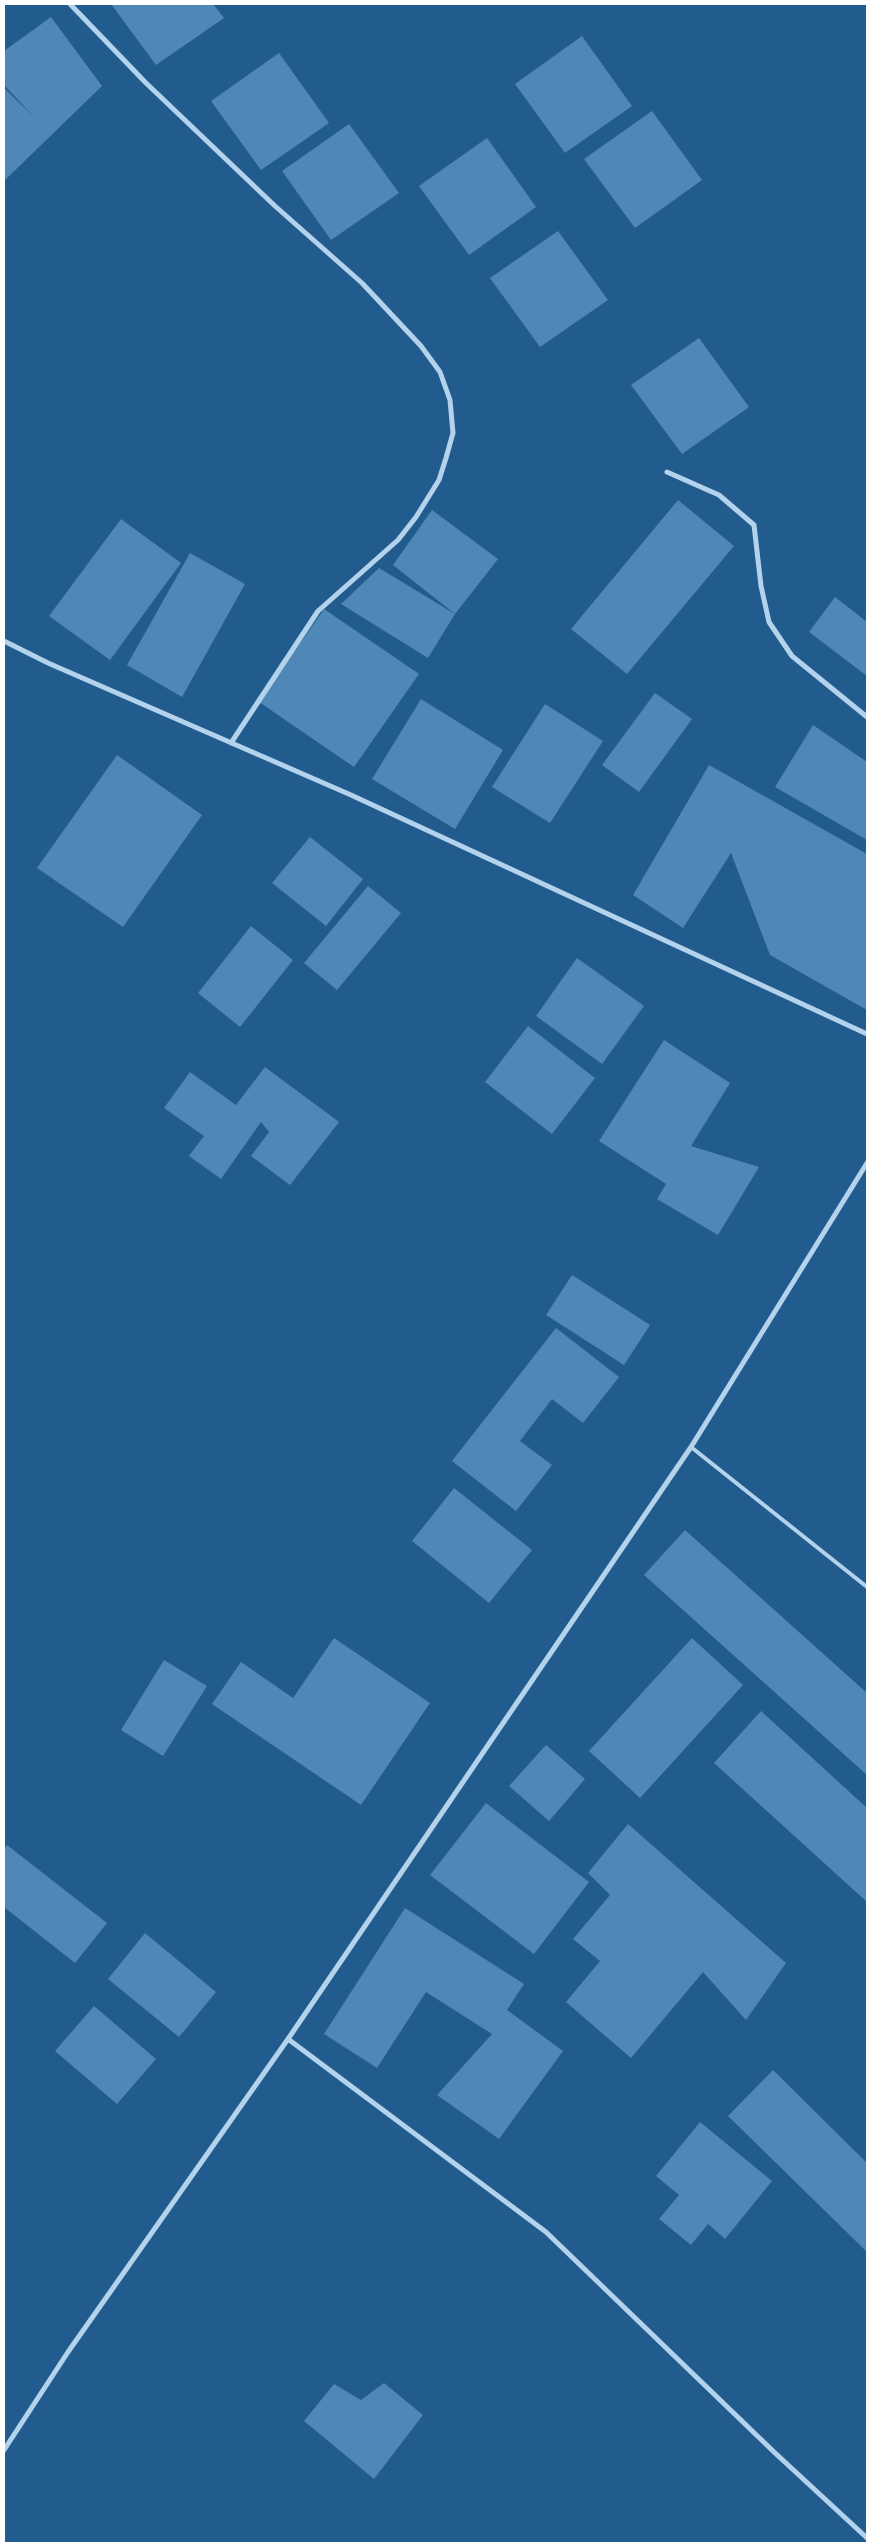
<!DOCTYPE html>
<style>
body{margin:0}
#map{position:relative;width:871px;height:2547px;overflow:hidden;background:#225c8f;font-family:Montserrat,sans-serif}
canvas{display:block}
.frame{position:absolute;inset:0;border:5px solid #fff;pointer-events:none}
</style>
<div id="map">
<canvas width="871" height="2547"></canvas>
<div class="frame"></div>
</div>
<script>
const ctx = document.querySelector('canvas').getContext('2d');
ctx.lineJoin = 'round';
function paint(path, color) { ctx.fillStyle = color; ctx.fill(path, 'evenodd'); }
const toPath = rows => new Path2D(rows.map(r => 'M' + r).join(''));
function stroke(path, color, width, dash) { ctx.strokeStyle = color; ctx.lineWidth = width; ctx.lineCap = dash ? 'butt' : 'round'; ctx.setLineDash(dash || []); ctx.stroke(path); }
paint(toPath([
 [111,4,213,4,224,18,156,65],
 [51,17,102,86,4,181,4,88,33,116,4,85,4,51],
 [582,36,632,106,565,153,515,84],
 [279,53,329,123,261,170,211,101],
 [652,111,702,180,635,228,584,159],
 [349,124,399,193,331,240,282,171],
 [487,138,536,207,469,255,419,186],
 [558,231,608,300,540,347,490,278],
 [699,338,749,407,682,454,631,385],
 [678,500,734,546,627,674,571,629],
 [432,510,498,559,455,614,428,658,341,604,379,568,455,614,393,565],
 [121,519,181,563,110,660,49,616],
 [190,553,245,584,182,697,127,665],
 [835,597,867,622,867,676,809,632],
 [324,609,419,674,354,767,259,702],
 [655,693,692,719,639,792,602,765],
 [421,699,503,750,455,829,372,779],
 [545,704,603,741,550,823,492,787],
 [813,725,867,762,867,840,775,787],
 [117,755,202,815,123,927,37,868],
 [709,765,867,854,867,1010,770,955,731,853,683,928,633,895],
 [310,837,363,879,326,926,272,883],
 [368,886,401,913,337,990,304,963],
 [251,926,293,960,240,1027,198,993],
 [577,958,644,1006,602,1064,536,1016],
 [528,1026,595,1078,552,1134,485,1082],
 [664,1040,730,1083,691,1146,759,1167,718,1235,657,1199,666,1184,599,1141],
 [265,1067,339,1122,290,1185,251,1156,269,1132,261,1122,221,1179,189,1156,204,1136,164,1108,190,1072,236,1105],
 [572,1275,650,1325,624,1365,546,1315],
 [556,1328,619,1377,583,1423,552,1399,520,1441,552,1465,516,1511,452,1461],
 [454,1488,532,1550,489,1603,412,1541],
 [685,1530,867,1693,867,1775,644,1575],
 [334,1638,430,1703,361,1805,212,1704,241,1662,293,1698],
 [692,1638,743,1685,640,1798,589,1751],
 [164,1660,207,1686,163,1756,121,1730],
 [761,1711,867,1808,867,1902,714,1763],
 [546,1745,585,1779,549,1821,509,1786],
 [486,1803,589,1882,534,1954,430,1875],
 [628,1824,786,1963,746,2020,703,1972,631,2058,566,2002,600,1961,573,1939,610,1895,588,1873],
 [7,1845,107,1923,75,1963,4,1907,4,1849],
 [405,1908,524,1984,507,2010,563,2051,499,2139,437,2095,492,2034,426,1992,377,2068,324,2034],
 [145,1933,216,1992,179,2037,108,1979],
 [94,2006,156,2059,117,2104,55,2051],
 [773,2070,867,2163,867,2252,728,2116],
 [700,2122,772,2181,725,2239,708,2224,691,2245,659,2219,679,2195,656,2176],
 [384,2383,423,2415,374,2479,304,2421,334,2384,361,2400]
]), '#4f87b8');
stroke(toPath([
 [691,1447,867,1587]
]), '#b3d2ec', 4);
stroke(toPath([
 [70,4,146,83,275,206,362,283,421,346,440,372,450,400,453,433,446,458,439,480,416,517,398,540,318,611,231,743],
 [667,472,719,495,754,525,761,586,769,622,792,656,867,717],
 [4,641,48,663,351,795,867,1034],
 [288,2039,546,2232,774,2452,867,2538],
 [4,2450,68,2352,288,2039,691,1447,867,1163]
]), '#b3d2ec', 5);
</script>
